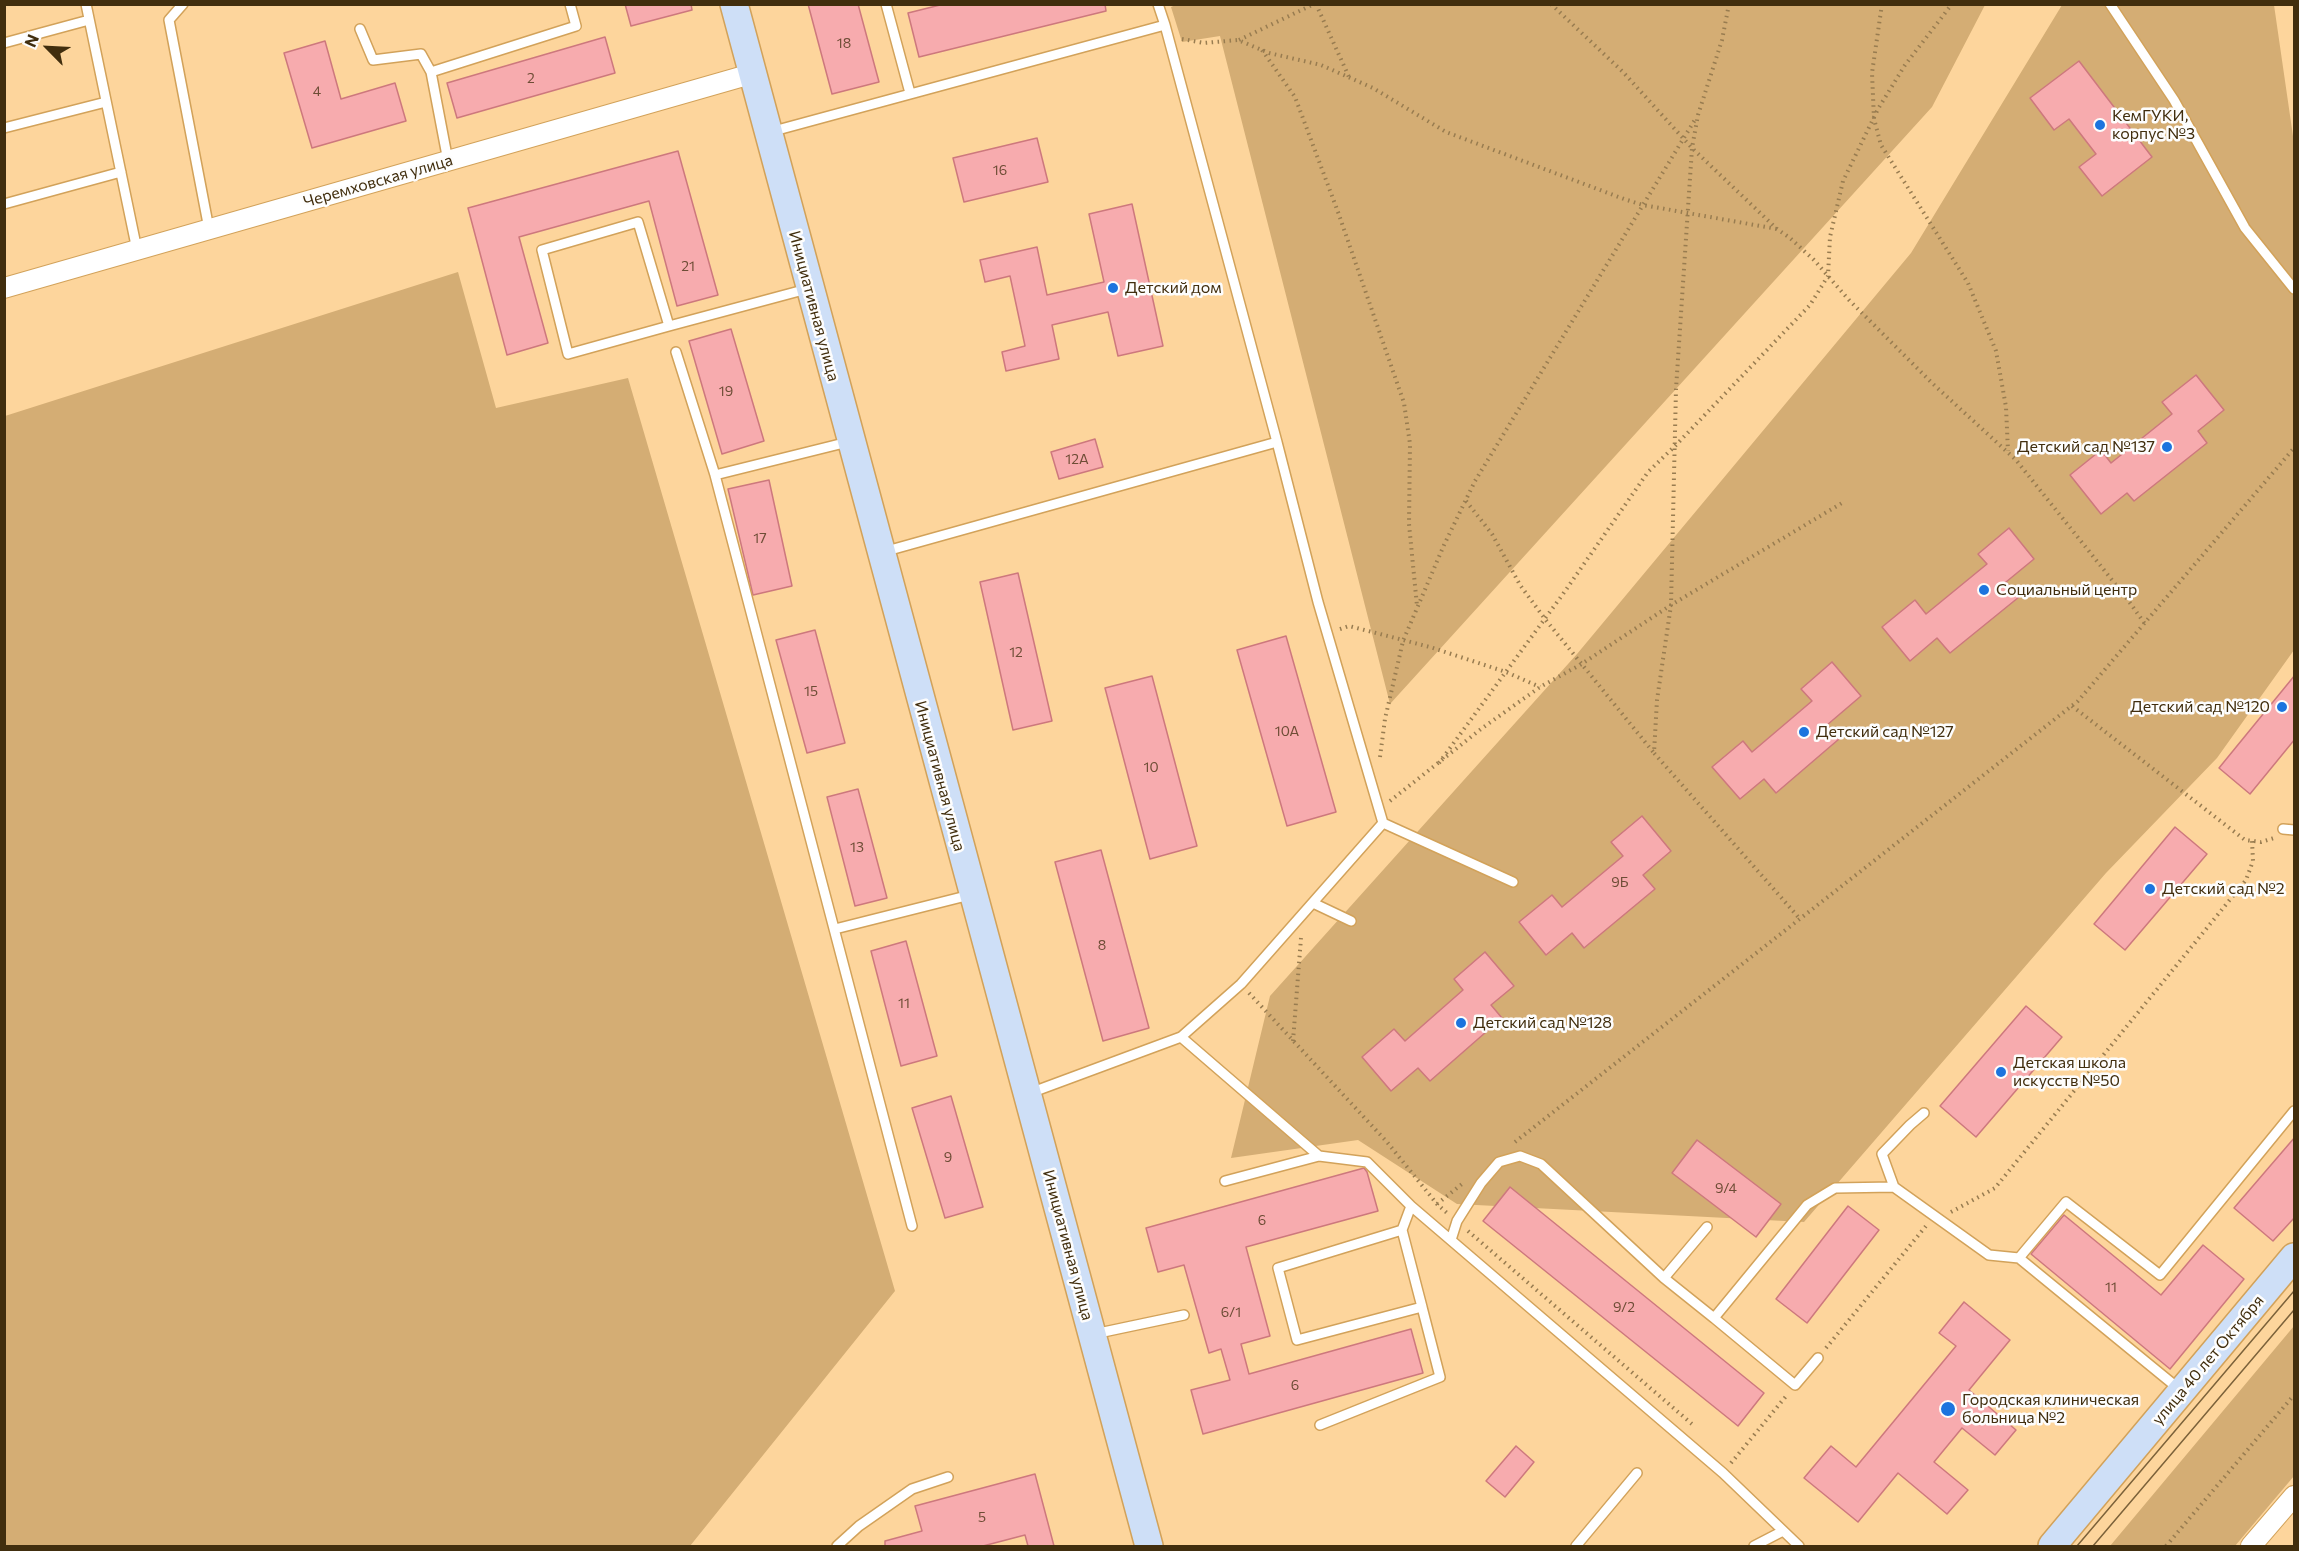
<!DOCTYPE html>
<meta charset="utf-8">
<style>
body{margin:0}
#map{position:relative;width:2299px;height:1551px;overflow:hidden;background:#fdd59c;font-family:Commissioner,sans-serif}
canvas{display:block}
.frame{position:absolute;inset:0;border:6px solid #412e0e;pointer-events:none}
.north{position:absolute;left:18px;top:18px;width:60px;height:60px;-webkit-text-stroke:4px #fdfdfd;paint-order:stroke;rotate:294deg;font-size:16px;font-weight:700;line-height:24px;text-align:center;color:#412e0e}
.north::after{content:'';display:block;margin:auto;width:21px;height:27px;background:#412e0e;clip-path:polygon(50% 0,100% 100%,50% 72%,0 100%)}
</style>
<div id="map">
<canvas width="2299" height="1551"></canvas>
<div class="frame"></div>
<div class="north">N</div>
</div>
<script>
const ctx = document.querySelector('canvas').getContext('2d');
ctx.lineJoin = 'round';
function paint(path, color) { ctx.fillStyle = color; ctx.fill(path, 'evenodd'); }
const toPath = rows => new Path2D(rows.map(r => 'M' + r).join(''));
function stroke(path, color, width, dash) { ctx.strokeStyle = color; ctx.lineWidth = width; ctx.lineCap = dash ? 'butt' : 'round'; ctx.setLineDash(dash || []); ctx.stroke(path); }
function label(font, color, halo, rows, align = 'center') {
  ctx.font = font + ' Commissioner,sans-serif'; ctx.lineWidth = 5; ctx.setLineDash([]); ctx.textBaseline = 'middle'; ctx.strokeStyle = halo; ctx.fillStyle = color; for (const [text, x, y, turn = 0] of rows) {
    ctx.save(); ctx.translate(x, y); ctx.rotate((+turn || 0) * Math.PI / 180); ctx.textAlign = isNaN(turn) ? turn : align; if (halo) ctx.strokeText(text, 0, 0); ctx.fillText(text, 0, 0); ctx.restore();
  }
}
paint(toPath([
 [1178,4,1984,4,1985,5,1932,107,1390,704,1220,36,1182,42,1171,7],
 [2062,5,2274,5,2294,143,2294,650,2217,758,2106,873,1804,1222,1457,1204,1358,1140,1231,1158,1270,996,1577,654,1911,253],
 [458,272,496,408,628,378,895,1291,690,1546,5,1546,5,416],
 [2294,1326,2294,1476,2235,1546,2110,1546]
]), '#d4ad74');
const building = toPath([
 [625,4,691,4,692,10,631,26,625,4],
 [808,4,858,4,879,82,832,94,808,4],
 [944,4,1105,4,1106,11,919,57,908,13,944,4],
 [605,37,615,73,457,118,447,83,605,37],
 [325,41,341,99,395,83,406,121,312,148,284,53,325,41],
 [2079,61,2152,157,2102,196,2079,167,2096,154,2069,119,2054,130,2030,98,2079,61],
 [1037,138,1048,182,964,202,953,158,1037,138],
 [678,151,718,295,677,306,649,201,519,237,548,343,507,355,468,208,678,151],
 [1132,204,1163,346,1118,356,1108,312,1052,325,1059,359,1006,371,1002,352,1025,346,1010,276,985,282,980,260,1037,247,1047,295,1104,282,1089,214,1132,204],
 [731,329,764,441,722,454,689,341,731,329],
 [2196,375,2224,410,2198,431,2207,443,2134,501,2127,493,2101,514,2070,475,2101,450,2111,463,2172,414,2162,402,2196,375],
 [1095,439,1103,467,1059,479,1051,452,1095,439],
 [769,480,792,586,753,595,728,489,769,480],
 [2009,528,2034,559,2006,582,2019,597,1950,653,1937,638,1910,661,1882,627,1915,600,1926,614,1987,564,1978,554,2009,528],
 [1018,573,1052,721,1013,730,980,582,1018,573],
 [815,630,845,743,807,753,776,640,815,630],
 [1286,636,1336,812,1287,826,1237,650,1286,636],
 [1832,662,1861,696,1827,725,1839,739,1776,793,1764,779,1740,799,1712,767,1743,741,1752,752,1812,701,1801,689,1832,662],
 [2295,675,2295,739,2250,794,2219,768,2295,675],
 [1152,676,1197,846,1150,859,1105,688,1152,676],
 [858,789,887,898,855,906,827,797,858,789],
 [1642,816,1671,851,1643,875,1655,889,1584,948,1572,933,1546,955,1519,922,1552,895,1562,907,1623,856,1611,842,1642,816],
 [2175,827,2207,854,2125,950,2094,924,2175,827],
 [1101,850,1149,1028,1103,1041,1055,862,1101,850],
 [906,941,937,1056,901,1066,871,951,906,941],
 [1485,952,1514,986,1491,1005,1502,1018,1430,1081,1418,1068,1391,1091,1362,1057,1394,1029,1405,1041,1463,990,1454,979,1485,952],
 [2026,1006,2062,1037,1976,1137,1940,1106,2026,1006],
 [951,1096,983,1207,945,1218,912,1108,951,1096],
 [2295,1137,2295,1217,2273,1241,2234,1208,2295,1137],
 [1697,1140,1781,1204,1756,1237,1672,1173,1697,1140],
 [1364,1168,1367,1172,1378,1211,1246,1247,1270,1336,1241,1344,1249,1374,1411,1329,1423,1373,1203,1434,1191,1390,1230,1380,1221,1349,1209,1353,1184,1265,1158,1272,1146,1228,1364,1168],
 [1510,1187,1764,1393,1738,1426,1483,1221,1510,1187],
 [1848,1206,1879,1230,1807,1323,1776,1299,1848,1206],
 [2064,1215,2161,1295,2203,1245,2244,1279,2170,1369,2031,1254,2064,1215],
 [1964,1302,2010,1340,1969,1390,2016,1430,1995,1455,1962,1428,1934,1462,1968,1490,1947,1514,1898,1473,1858,1522,1804,1478,1831,1446,1856,1467,1956,1346,1939,1333,1964,1302],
 [1516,1446,1534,1462,1505,1497,1486,1481,1516,1446],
 [1035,1474,1054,1546,1028,1546,1025,1535,983,1546,885,1546,885,1541,922,1531,915,1506,1035,1474]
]);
paint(building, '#f7abae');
stroke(building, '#cd787d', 1.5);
const service = toPath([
 [86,4,137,250],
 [183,4,169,20,209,229],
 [886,4,910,93],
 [1158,4,1165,25],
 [2110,4,2174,100,2245,228,2294,289],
 [360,29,373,60,421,54,431,72],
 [4,43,89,20],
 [4,128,106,102],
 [770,132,1165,25,1277,442],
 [448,161,431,72,576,26,570,4],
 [4,204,121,172],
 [669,326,568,354,542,250,638,222,669,326,807,289],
 [676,352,715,475,848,442],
 [715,475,912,1226],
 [883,552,1277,442,1318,602,1383,823,1241,984,1181,1037],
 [1383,823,1513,882],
 [2283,829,2294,830],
 [1313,903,1351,921],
 [835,929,970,895],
 [1030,1093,1181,1037,1319,1156,1367,1162,1411,1206,1723,1473,1799,1546],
 [1225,1181,1319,1156],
 [1894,1187,1882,1154,1910,1125,1924,1113],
 [1402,1230,1422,1307,1297,1340,1278,1268,1402,1230,1411,1206],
 [1451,1240,1457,1221,1481,1183,1499,1162,1520,1156,1541,1164,1664,1278,1714,1318,1807,1205,1835,1188,1894,1187,1989,1255,2019,1258],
 [1664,1278,1707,1227],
 [1714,1318,1795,1385,1818,1358],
 [1094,1334,1184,1315],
 [2179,1389,2019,1258,2066,1202,2160,1275,2294,1111],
 [1320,1425,1440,1377,1422,1307],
 [837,1546,859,1526,912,1489,948,1477],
 [1576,1546,1637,1473],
 [1754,1546,1783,1531]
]);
const minor = toPath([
 [4,288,751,74],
 [2251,1546,2294,1496]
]);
const secondary = toPath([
 [734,4,1149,1546],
 [2052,1546,2294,1257]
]);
stroke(service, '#d2a25a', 12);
stroke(minor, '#d2a25a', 22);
stroke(secondary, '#d2a25a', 30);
stroke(toPath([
 [1316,4,1349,77],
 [1551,4,1623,72,1692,148,1777,229,1790,238,1814,260,1849,300,1932,383,2016,460,2128,600,2145,624],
 [1729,4,1722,40,1698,115,1692,148,1676,389,1671,605,1657,700,1654,753,1800,919],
 [1882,4,1872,73,1874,119,1881,145,1968,283,1996,351,2006,407,2008,451],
 [1182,39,1204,43,1238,40,1269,53,1321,65,1373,88,1446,132,1624,199,1643,205,1777,229],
 [1239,40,1314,4],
 [1262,50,1295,97,1338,212,1404,403,1410,444,1409,524,1417,606],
 [1466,501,1492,534,1520,585,1545,619,1654,753],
 [1340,629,1349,626,1430,647,1506,672,1540,687],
 [2072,706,2245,840,2261,842,2274,838],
 [1380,757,1385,719,1403,641,1444,545,1475,481,1696,118],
 [1439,763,1563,594,1648,472,1675,446,1810,305,1828,276,1830,237,1843,181,1878,109,1905,65,1952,4],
 [1390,801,1481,729,1540,687,1580,665,1671,605,1842,503],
 [1249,993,1387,1142,1437,1204,1447,1213],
 [1293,1041,1301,938],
 [1515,1142,2078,701,2294,448],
 [1437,1204,1462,1184],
 [1951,1212,1995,1188,2246,880,2253,861,2252,841],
 [1468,1231,1692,1424],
 [1826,1348,1926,1226],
 [1731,1463,1787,1395],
 [2166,1546,2294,1395]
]), '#987c50', 4, [1.5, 4.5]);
stroke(service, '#fff', 9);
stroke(minor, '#fff', 20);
stroke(secondary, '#cedff7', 27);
stroke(toPath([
 [2077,1546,2294,1291],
 [2093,1546,2294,1310]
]), '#7c623a', 1.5);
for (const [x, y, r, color] of [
 [2100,125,6,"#1c74de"],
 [1113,288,6,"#1c74de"],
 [2167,447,6,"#1c74de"],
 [1984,590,6,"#1c74de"],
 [2282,707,6,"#1c74de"],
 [1804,732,6,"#1c74de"],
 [2150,889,6,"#1c74de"],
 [1461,1023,6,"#1c74de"],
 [2001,1072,6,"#1c74de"],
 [1948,1409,8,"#1c74de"]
]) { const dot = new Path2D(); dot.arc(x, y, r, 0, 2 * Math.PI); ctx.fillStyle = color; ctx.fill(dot); stroke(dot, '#fdfdfd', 2); }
label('14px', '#6e4d36', null, [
 ["18",844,43],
 ["2",531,78],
 ["4",317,91],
 ["16",1000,170],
 ["21",688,266],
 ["19",726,391],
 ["12А",1077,459],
 ["17",760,538],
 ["12",1016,652],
 ["15",811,691],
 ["10А",1287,731],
 ["10",1151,767],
 ["13",857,847],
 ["9Б",1620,882],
 ["8",1102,945],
 ["11",904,1003],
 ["9",948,1157],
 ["9/4",1726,1188],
 ["6",1262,1220],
 ["11",2111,1287],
 ["9/2",1624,1307],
 ["6/1",1231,1312],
 ["6",1295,1385],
 ["5",982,1517]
]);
label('16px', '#412e0e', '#fdfdfd', [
 ["КемГУКИ,",2112,116],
 ["корпус №3",2112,134],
 ["Детский дом",1125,288],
 ["Детский сад №137",2155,447,"right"],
 ["Социальный центр",1996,590],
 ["Детский сад №120",2270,707,"right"],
 ["Детский сад №127",1816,732],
 ["Детский сад №2",2162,889],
 ["Детский сад №128",1473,1023],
 ["Детская школа",2013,1063],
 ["искусств №50",2013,1081],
 ["Городская клиническая",1962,1400],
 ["больница №2",1962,1418]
], 'left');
label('16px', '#412e0e', '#fdfdfd', [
 ["Черемховская улица",378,181,-16],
 ["Инициативная улица",814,306,75],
 ["Инициативная улица",940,776,75],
 ["Инициативная улица",1068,1245,75],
 ["улица 40 лет Октября",2208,1360,-50]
]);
</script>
